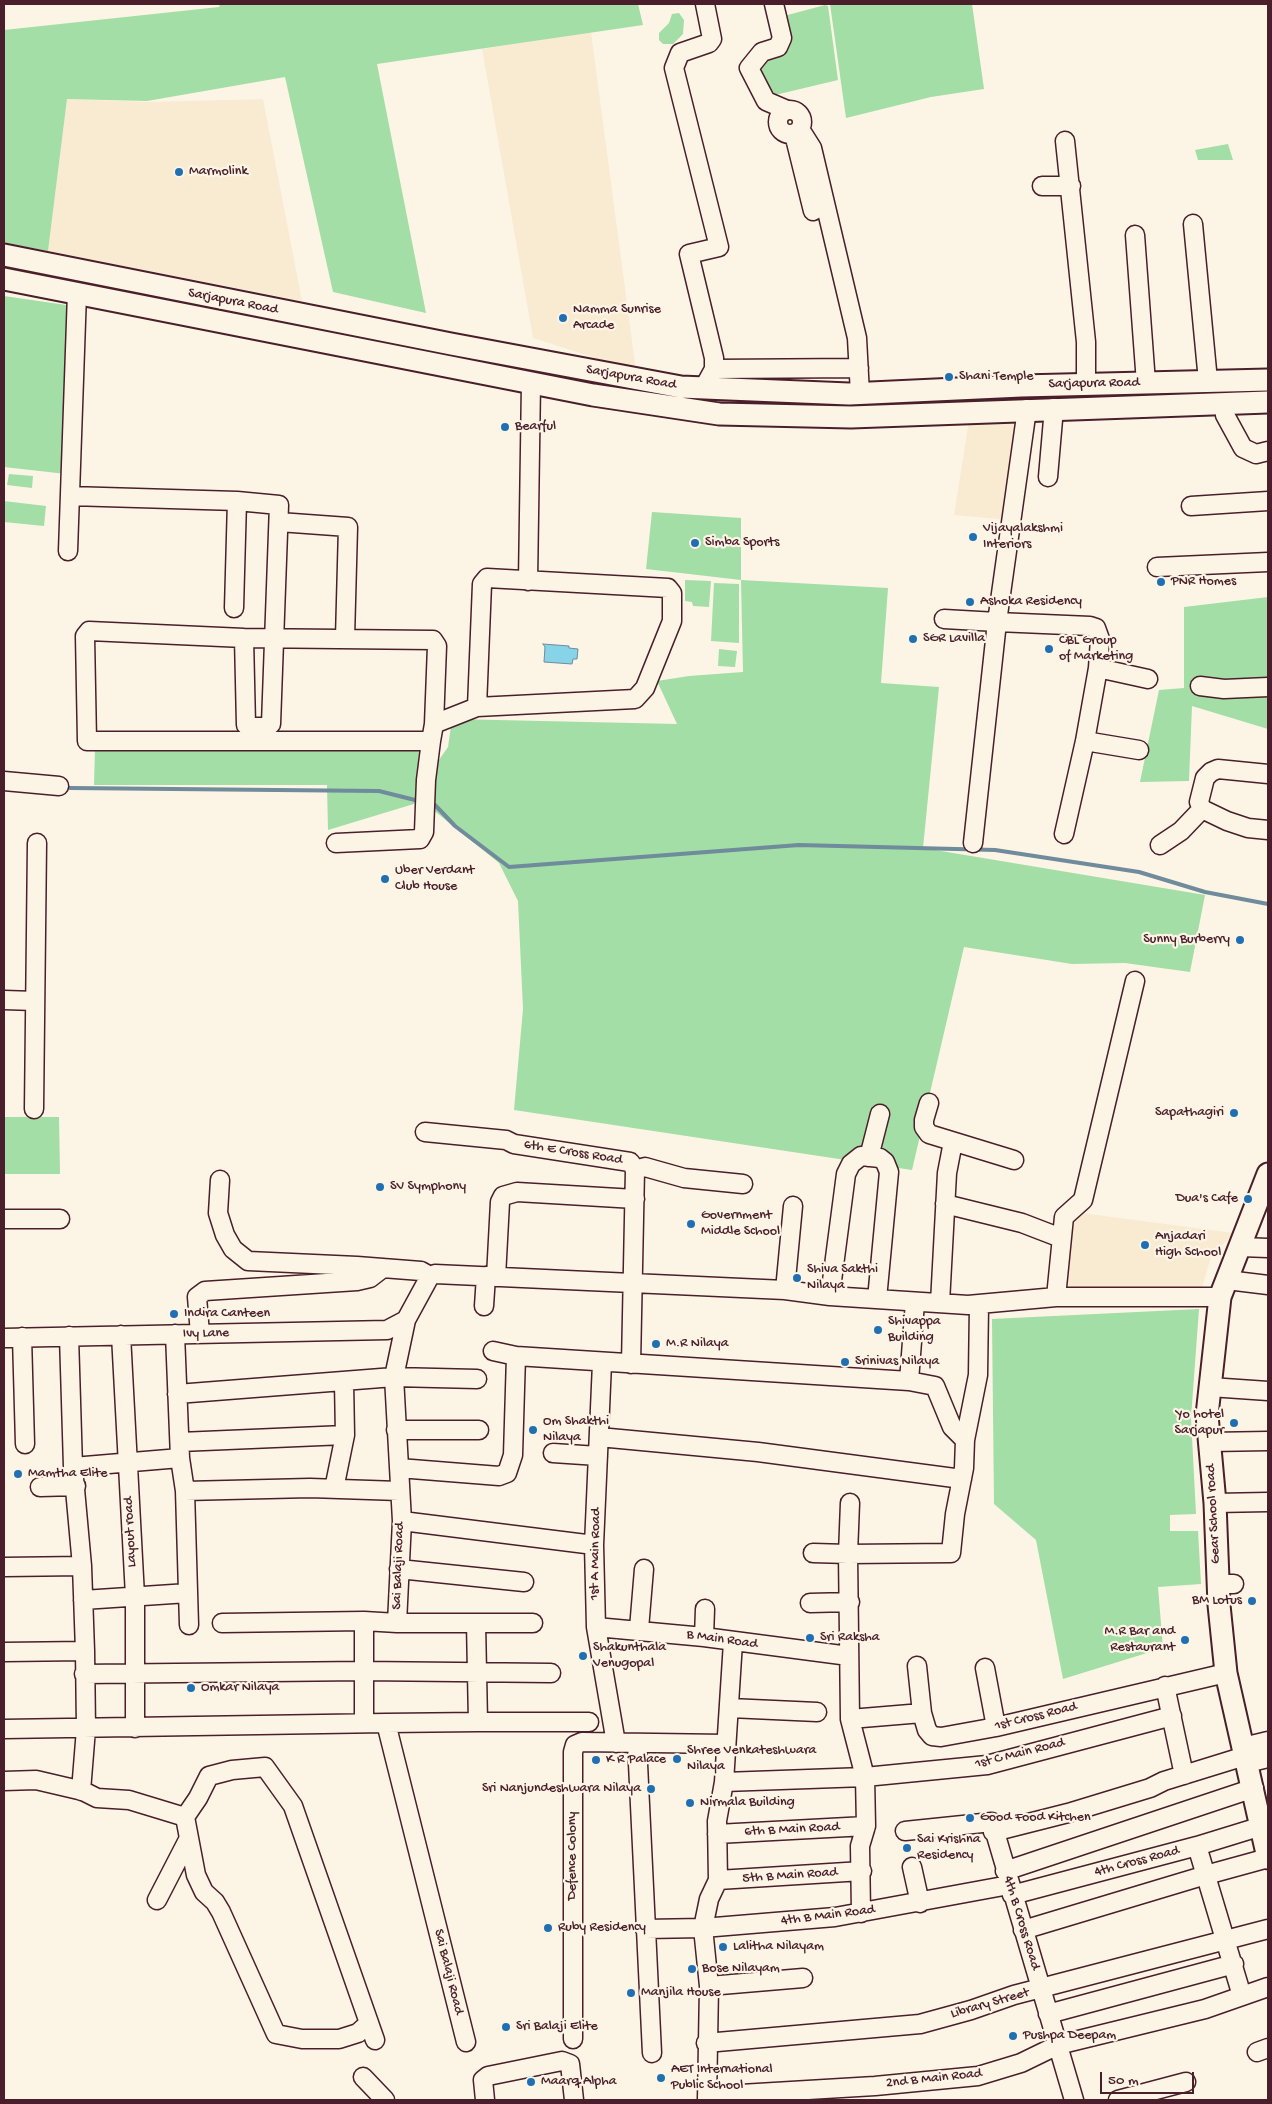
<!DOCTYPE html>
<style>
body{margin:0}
#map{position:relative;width:1272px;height:2104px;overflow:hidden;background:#fcf5e5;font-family:"Gochi Hand",sans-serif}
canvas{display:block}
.frame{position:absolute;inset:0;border:5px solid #4a1f2b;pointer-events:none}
.scale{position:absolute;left:1100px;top:2072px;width:94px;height:22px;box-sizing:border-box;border:2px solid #4a1f2b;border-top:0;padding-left:6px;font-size:15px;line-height:18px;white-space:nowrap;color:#4a1f2b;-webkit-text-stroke:4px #fcf5e5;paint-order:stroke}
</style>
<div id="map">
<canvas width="1272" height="2104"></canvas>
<div class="frame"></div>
<div class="scale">50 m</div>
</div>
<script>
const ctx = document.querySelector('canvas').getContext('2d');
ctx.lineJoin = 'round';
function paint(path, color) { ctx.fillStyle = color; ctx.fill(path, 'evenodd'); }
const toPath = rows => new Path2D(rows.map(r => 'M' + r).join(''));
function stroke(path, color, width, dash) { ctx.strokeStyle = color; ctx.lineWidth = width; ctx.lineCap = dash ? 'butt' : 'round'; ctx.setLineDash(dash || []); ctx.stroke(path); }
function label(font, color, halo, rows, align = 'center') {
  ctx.font = font + ' "Gochi Hand",sans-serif'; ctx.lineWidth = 4.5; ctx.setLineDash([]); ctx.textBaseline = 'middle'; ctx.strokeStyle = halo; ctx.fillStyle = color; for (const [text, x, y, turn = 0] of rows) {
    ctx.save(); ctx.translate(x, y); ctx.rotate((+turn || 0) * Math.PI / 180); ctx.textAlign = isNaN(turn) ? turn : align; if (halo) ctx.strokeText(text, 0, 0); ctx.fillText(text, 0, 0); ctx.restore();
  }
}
paint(toPath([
 [591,32,636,371,533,338,482,49],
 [67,99,150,102,263,99,302,301,48,251],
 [969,420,1023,421,1009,520,954,515],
 [1074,1212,1234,1233,1211,1257,1202,1288,1064,1290,1069,1216]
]), '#f8ebd1');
paint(toPath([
 [220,4,638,4,643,25,377,64,426,313,333,292,285,77,147,101,67,99,48,251,4,243,4,30,219,7],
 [830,4,972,4,984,89,931,97,846,118],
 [825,5,828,6,838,80,775,95,760,72,760,66,784,16],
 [679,13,684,20,683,34,673,44,663,44,659,40,659,33,669,23,672,14],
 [1228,144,1233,160,1198,160,1195,150],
 [4,296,73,306,66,474,4,467],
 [9,474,33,476,32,488,7,485],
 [4,501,46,506,44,526,4,522],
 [652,512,741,518,741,580,888,588,881,683,939,687,923,848,1205,895,1190,972,1125,963,1072,964,964,947,912,1170,514,1110,523,1009,518,901,499,863,432,809,434,767,448,747,452,719,677,724,657,681,689,676,743,672,741,580,646,569],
 [685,580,711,581,709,607,693,606,692,602,685,601],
 [714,583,739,584,739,643,711,641],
 [1268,597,1268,729,1192,706,1189,781,1140,782,1159,690,1184,688,1184,607],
 [719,649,737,651,735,667,718,666],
 [95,747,419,749,417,803,328,830,327,785,94,785],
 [4,1117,59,1117,60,1174,4,1174],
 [1199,1309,1191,1418,1196,1514,1170,1515,1170,1531,1198,1531,1201,1584,1158,1587,1163,1648,1063,1679,1036,1540,994,1504,992,1319]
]), '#a2dea5');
const water = toPath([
 [543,644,569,646,569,648,578,649,577,659,573,659,572,664,544,662,545,647,543,644]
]);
paint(water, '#87d3e7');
stroke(water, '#6f8b9c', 1);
stroke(toPath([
 [70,788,379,791,419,801],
 [431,804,435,805,455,826,509,867,799,845,995,850,1139,872,1205,892,1268,904]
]), '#6f8b9c', 4);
const minor = toPath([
 [774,4,782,38,778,47,762,52,749,68,766,101,787,110],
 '778 122a12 12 0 1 1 24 0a12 12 0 1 1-24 0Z',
 [800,129,812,148,857,338,860,394],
 [794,134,813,211],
 [1065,141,1086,342,1086,384],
 [1042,186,1071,186],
 [1193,224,1208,381],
 [1135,235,1146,383],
 [714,369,859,368],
 [703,389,714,369,714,358,689,254,719,247,674,68,680,53,709,43,712,39,705,4],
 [1224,403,1225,415,1243,448,1256,454,1268,451],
 [1027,409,997,622,1090,626,1096,628,1100,639,1098,668,1085,741,1064,834],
 [1048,477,1054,408],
 [70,496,237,501,279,505,271,724,268,727,248,727,246,725,244,638],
 [1191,506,1268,501],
 [279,522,348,527,345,638],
 [68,551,77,293],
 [1157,567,1268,562],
 [528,581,531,383],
 [234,608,237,501],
 [944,619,997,622,973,843],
 [1098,668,1148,679],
 [1200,686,1224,689,1268,687],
 [434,724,437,646,433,640,244,638,89,631,85,636,87,741,431,741,434,724,477,707,635,699,645,688,672,621,672,593,668,588,487,578,482,584,477,707],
 [1085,741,1139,750],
 [1268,774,1218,769,1211,772,1205,778,1199,802,1202,809,1227,821,1248,828,1268,830],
 [4,781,59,786],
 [336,843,420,839,424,832,426,780,431,741],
 [1160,845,1181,831,1202,809],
 [4,1000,35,1001],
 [929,1103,924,1120,924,1127,929,1134,1014,1160],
 [34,1109,37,843],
 [425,1132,506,1140,514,1144,630,1162,633,1166,635,1170,631,1364],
 [869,1157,880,1114],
 [635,1170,645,1167,684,1178,743,1184],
 [220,1180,218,1213,225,1235,233,1249,248,1261,357,1266,421,1271,430,1276,435,1274,785,1290,830,1296,968,1305,1056,1297,1220,1297],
 [945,1204,1022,1223,1061,1238],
 [4,1219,60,1219],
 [1240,1247,1268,1248],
 [430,1276,406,1320,394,1377,402,1521,397,1623,476,1623,478,1722,386,1723,466,2042],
 [496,1277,500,1202,503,1196,517,1192,635,1199],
 [1227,1280,1268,1285],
 [785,1290,793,1206],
 [830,1296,846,1174,851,1164,861,1156,880,1158,885,1162,889,1172,877,1299],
 [1056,1297,1064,1217,1083,1200,1135,981],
 [940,1303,947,1173,953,1142],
 [484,1306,486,1276],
 [175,1334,180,1458,185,1491,189,1625],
 [200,1334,197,1297,205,1291,357,1281,370,1278,383,1268],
 [121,1335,135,1596,135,1728],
 [69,1336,73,1467,82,1566,85,1651,86,1729,81,1791],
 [22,1337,25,1444],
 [4,1338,387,1330,406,1320],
 [493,1351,516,1356,909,1381,935,1386,952,1427,965,1440,964,1468,955,1514,951,1553,848,1554,850,1719,865,1777,866,1826,860,1846,861,1913],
 [602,1363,594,1545,596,1627,616,1743],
 [909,1381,915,1302],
 [1210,1387,1268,1391],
 [177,1394,394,1377,477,1379],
 [396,1430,479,1430],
 [599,1437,758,1452,962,1479],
 [965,1440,978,1375,979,1305],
 [180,1442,345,1435],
 [1210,1442,1268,1441],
 [553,1453,598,1456],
 [73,1467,180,1458],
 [399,1468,499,1476,507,1473,513,1455,516,1356],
 [40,1487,76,1486],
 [334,1489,345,1435,344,1382],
 [185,1491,310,1488,399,1491],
 [1215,1503,1268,1502],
 [402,1521,594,1545],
 [813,1553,848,1554,850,1503],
 [4,1567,82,1566],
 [399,1569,524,1582],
 [1218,1584,1234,1584],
 [83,1600,188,1593],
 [810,1603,850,1602],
 [364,1621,364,1723],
 [222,1623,364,1621,397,1623],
 [476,1623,533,1623],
 [596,1627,704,1637,849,1656],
 [639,1629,644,1569],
 [704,1637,705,1609],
 [4,1652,85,1651],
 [917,1666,922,1713],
 [985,1668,996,1727],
 [84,1674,362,1671,551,1673],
 [1165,1686,1184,1775],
 [730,1708,817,1712],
 [850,1719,922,1713,927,1730,932,1736,941,1737,996,1727,1226,1673],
 [478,1722,589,1722],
 [4,1729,386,1723],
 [637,1743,652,2053],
 [1243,1747,1268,1741],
 [1247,1763,1268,1758],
 [4,1781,36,1780,83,1791,97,1798,129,1800,185,1817,198,1798,209,1776,232,1770,265,1767,293,1806,375,2040],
 [724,1782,865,1777,987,1765,1172,1716],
 [185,1817,196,1875,204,1892,215,1902,221,1912,276,2034,302,2039,339,2039,358,2033,369,2023],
 [905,1831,992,1822,1074,2100],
 [993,1832,1068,1813,1150,1788,1164,1781,1245,1756],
 [717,1834,866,1826],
 [1197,1846,1242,1996],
 [912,1867,920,1903],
 [1005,1871,1254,1788],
 [718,1880,862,1871],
 [1012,1895,1197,1846,1262,1826],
 [157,1900,189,1838],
 [645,1929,703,1928,835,1917,1009,1885],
 [1023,1930,1206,1875,1268,1858],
 [709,1986,803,1978],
 [1048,2014,1234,1964],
 [573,2039,573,1752,575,1745,582,1742,726,1744],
 [706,2043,920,2024,971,2010,1014,1995,1268,1929],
 [1257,2052,1268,2048],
 [363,2077,385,2100],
 [707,2096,875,2086,978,2076,1021,2063,1058,2045,1205,2009,1268,1987],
 [485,2100,483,2080,488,2076,562,2061,570,2064,574,2100],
 [707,2100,709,1986,703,1928,709,1899,718,1880,717,1821,724,1782,733,1642],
 [1118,2100,1186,2082]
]);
const major = toPath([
 [4,255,451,344,681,387,849,394,1021,386,1268,380],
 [4,279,593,395,719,414,851,417,1268,402],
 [1268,1174,1220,1297,1207,1415,1215,1503,1219,1605,1226,1673,1268,1858]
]);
stroke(minor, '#4a1f2b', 21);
stroke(major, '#4a1f2b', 25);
stroke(minor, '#fcf5e5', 18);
stroke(major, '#fcf5e5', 21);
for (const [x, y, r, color] of [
 [179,172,5,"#1f6fb2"],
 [563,318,5,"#1f6fb2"],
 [949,377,5,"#1f6fb2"],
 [505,427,5,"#1f6fb2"],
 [973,537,5,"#1f6fb2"],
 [695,543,5,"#1f6fb2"],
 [1161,582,5,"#1f6fb2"],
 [970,602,5,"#1f6fb2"],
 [913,639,5,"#1f6fb2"],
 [1049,649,5,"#1f6fb2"],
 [385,879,5,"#1f6fb2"],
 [1240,940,5,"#1f6fb2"],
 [1234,1113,5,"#1f6fb2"],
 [380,1187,5,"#1f6fb2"],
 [1248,1199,5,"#1f6fb2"],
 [691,1224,5,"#1f6fb2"],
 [1145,1245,5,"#1f6fb2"],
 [797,1278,5,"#1f6fb2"],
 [174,1314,5,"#1f6fb2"],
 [878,1330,5,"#1f6fb2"],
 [656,1344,5,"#1f6fb2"],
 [845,1362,5,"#1f6fb2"],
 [1234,1423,5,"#1f6fb2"],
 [533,1430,5,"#1f6fb2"],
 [18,1474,5,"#1f6fb2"],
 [1252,1601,5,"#1f6fb2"],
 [810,1638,5,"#1f6fb2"],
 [1185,1640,5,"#1f6fb2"],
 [583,1656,5,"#1f6fb2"],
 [191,1688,5,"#1f6fb2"],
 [677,1759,5,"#1f6fb2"],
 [596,1760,5,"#1f6fb2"],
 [651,1789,5,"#1f6fb2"],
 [690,1803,5,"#1f6fb2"],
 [970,1818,5,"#1f6fb2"],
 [907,1848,5,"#1f6fb2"],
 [548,1928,5,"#1f6fb2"],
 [723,1947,5,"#1f6fb2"],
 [692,1969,5,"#1f6fb2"],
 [631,1993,5,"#1f6fb2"],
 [506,2027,5,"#1f6fb2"],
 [1013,2036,5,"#1f6fb2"],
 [661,2078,5,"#1f6fb2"],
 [531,2082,5,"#1f6fb2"]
]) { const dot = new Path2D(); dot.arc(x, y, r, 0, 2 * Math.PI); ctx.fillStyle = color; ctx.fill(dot); stroke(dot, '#fcf5e5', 2); }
label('14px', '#4a1f2b', '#fcf5e5', [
 ["Marmolink",189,172],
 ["Namma Sunrise",573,310],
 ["Arcade",573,326],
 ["Shani Temple",959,377],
 ["Bearful",515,427],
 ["Vijayalakshmi",983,529],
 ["Interiors",983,545],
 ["Simba Sports",705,543],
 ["PNR Homes",1171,582],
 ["Ashoka Residency",980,602],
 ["SGR Lavilla",923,639],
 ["CBL Group",1059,641],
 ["of Marketing",1059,657],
 ["Uber Verdant",395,871],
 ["Club House",395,887],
 ["Sunny Burberry",1230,940,"right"],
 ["Sapathagiri",1224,1113,"right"],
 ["SV Symphony",390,1187],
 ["Dua's Cafe",1238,1199,"right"],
 ["Government",701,1216],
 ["Middle School",701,1232],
 ["Anjadari",1155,1237],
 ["High School",1155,1253],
 ["Shiva Sakthi",807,1270],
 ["Nilaya",807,1286],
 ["Indira Canteen",184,1314],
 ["Shivappa",888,1322],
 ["Building",888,1338],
 ["M.R Nilaya",666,1344],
 ["Srinivas Nilaya",855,1362],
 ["Yo hotel",1224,1415,"right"],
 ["Sarjapur",1224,1431,"right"],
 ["Om Shakthi",543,1422],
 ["Nilaya",543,1438],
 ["Mamtha Elite",28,1474],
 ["BM Lotus",1242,1601,"right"],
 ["M.R Bar and",1175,1632,"right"],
 ["Restaurant",1175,1648,"right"],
 ["Sri Raksha",820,1638],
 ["Shakunthala",593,1648],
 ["Venugopal",593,1664],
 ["Omkar Nilaya",201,1688],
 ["Shree Venkateshwara",687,1751],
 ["Nilaya",687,1767],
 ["K R Palace",606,1760],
 ["Sri Nanjundeshwara Nilaya",641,1789,"right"],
 ["Nirmala Building",700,1803],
 ["Good Food Kitchen",980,1818],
 ["Sai Krishna",917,1840],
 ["Residency",917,1856],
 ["Ruby Residency",558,1928],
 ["Lalitha Nilayam",733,1947],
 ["Bose Nilayam",702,1969],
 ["Manjila House",641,1993],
 ["Sri Balaji Elite",516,2027],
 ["Pushpa Deepam",1023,2036],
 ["AET International",671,2070],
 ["Public School",671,2086],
 ["Maarq Alpha",541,2082]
], 'left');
label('14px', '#4a1f2b', '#fcf5e5', [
 ["Sarjapura Road",233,302,11],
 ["Sarjapura Road",631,378,10],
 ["Sarjapura Road",1094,384,-1],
 ["6th E Cross Road",573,1153,9],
 ["Ivy Lane",206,1334,-1],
 ["Gear School road",1214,1514,-93],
 ["Layout road",131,1532,-93],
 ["1st A Main Road",596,1554,-89],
 ["Sai Balaji Road",399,1566,-88],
 ["B Main Road",722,1640,8],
 ["1st Cross Road",1036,1717,-14],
 ["1st C Main Road",1020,1754,-14],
 ["6th B Main Road",792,1830,-3],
 ["Defence Colony",573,1856,-90],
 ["4th Cross Road",1137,1862,-15],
 ["5th B Main Road",790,1876,-4],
 ["4th B Main Road",828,1916,-7],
 ["4th B Cross Road",1021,1923,73],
 ["Sai Balaji Road",448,1972,76],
 ["Library Street",990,2004,-16],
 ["2nd B Main Road",934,2079,-6]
]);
</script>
